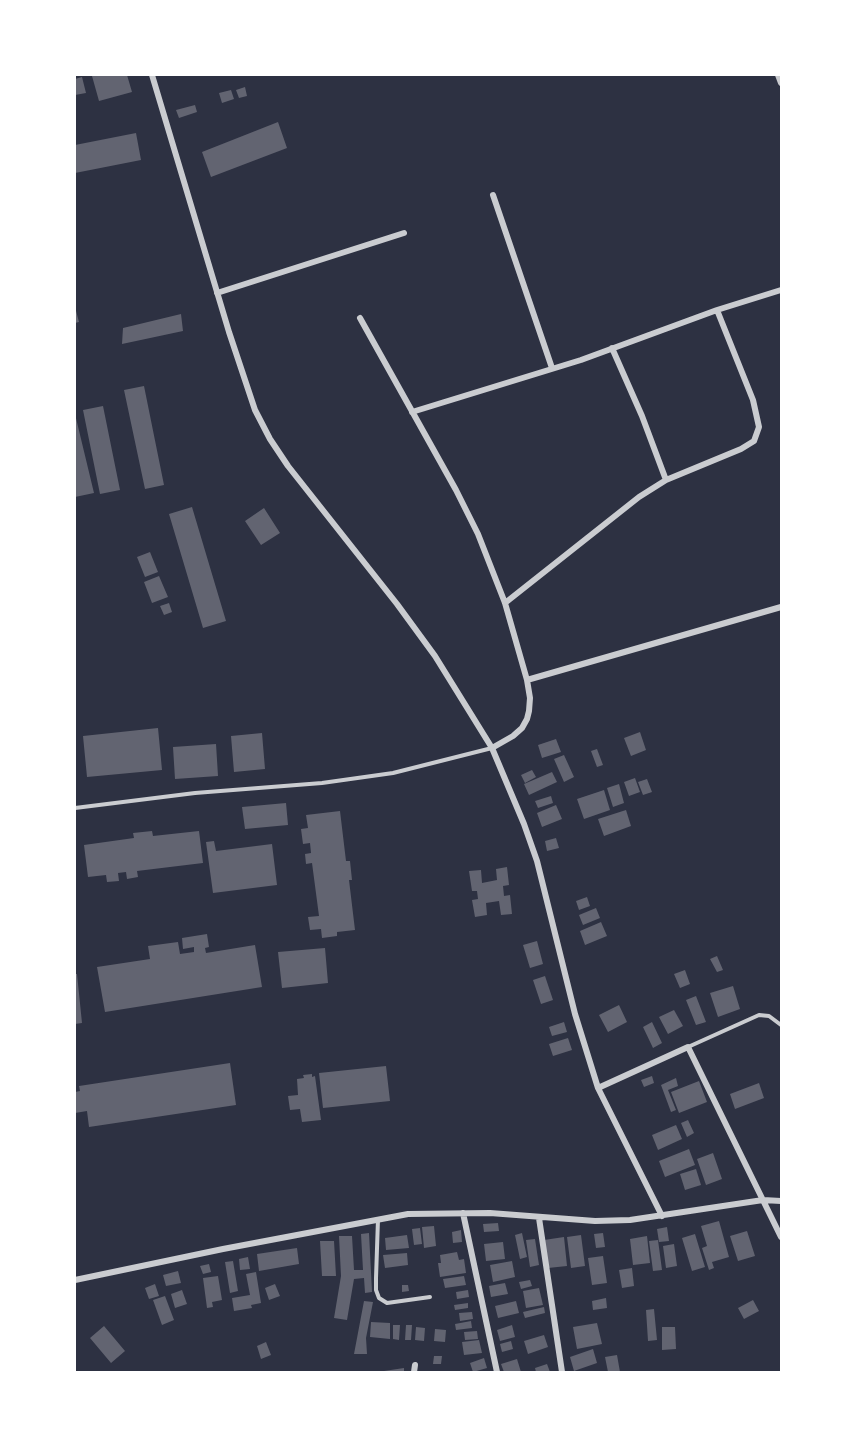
<!DOCTYPE html>
<style>
body{margin:0}
#map{position:relative;width:856px;height:1447px;overflow:hidden;background:#2d3142;font-family:Roboto,sans-serif}
canvas{display:block}
.frame{position:absolute;inset:0;border:76px solid #fff;pointer-events:none}
</style>
<div id="map">
<canvas width="856" height="1447"></canvas>
<div class="frame"></div>
</div>
<script>
const ctx = document.querySelector('canvas').getContext('2d');
ctx.lineJoin = 'round';
function paint(path, color) { ctx.fillStyle = color; ctx.fill(path, 'evenodd'); }
const toPath = rows => new Path2D(rows.map(r => 'M' + r).join(''));
function stroke(path, color, width, dash) { ctx.strokeStyle = color; ctx.lineWidth = width; ctx.lineCap = dash ? 'butt' : 'round'; ctx.setLineDash(dash || []); ctx.stroke(path); }
paint(toPath([
 [97,75,127,75,132,92,99,101,92,76],
 [82,77,86,93,75,95,75,79],
 [245,87,247,96,239,98,236,90],
 [231,90,234,99,222,103,219,93],
 [195,105,197,112,179,118,176,110],
 [278,122,287,148,211,177,202,152],
 [136,133,141,160,75,173,75,145],
 [75,307,79,322,75,323],
 [181,314,183,331,122,344,123,328],
 [144,386,164,485,145,489,124,390],
 [103,406,120,490,100,494,83,410],
 [75,414,94,493,75,497],
 [192,507,226,621,203,628,169,514],
 [264,508,280,533,261,545,245,521],
 [150,552,158,572,145,577,137,557],
 [159,576,168,597,152,603,144,582],
 [169,603,172,612,164,615,160,606],
 [158,728,162,770,87,777,83,736],
 [640,732,646,750,631,756,624,738],
 [262,733,265,769,234,772,231,736],
 [556,739,561,752,542,758,538,745],
 [216,744,218,776,175,779,173,747],
 [597,749,603,765,597,767,591,751],
 [564,755,574,777,564,782,554,759],
 [532,770,536,777,525,783,521,775],
 [552,772,557,782,529,795,524,784],
 [635,778,640,792,629,796,624,782],
 [647,779,652,792,643,795,638,782],
 [619,784,624,803,613,807,607,788],
 [604,790,610,810,584,819,577,799],
 [551,796,553,803,538,808,535,801],
 [286,803,288,825,245,829,242,807],
 [556,805,562,819,542,827,537,813],
 [626,810,631,826,604,836,598,819],
 [340,811,346,861,350,861,352,880,349,880,355,930,337,932,337,936,322,938,321,929,310,930,308,917,319,916,312,863,306,864,305,854,311,853,310,843,303,844,301,829,308,828,306,815],
 [152,831,153,836,199,831,203,863,137,871,138,877,127,879,126,872,118,873,119,881,107,882,106,875,88,877,84,845,134,838,133,833],
 [556,838,559,848,547,851,545,841],
 [214,841,216,851,272,844,277,885,213,893,206,842],
 [507,867,509,885,503,886,504,896,510,895,512,914,501,915,499,901,486,903,487,915,475,917,472,900,478,899,477,891,472,891,469,871,481,870,482,883,497,880,496,869],
 [587,897,590,906,579,910,576,901],
 [596,908,600,918,583,925,579,915],
 [601,922,607,936,585,945,580,931],
 [207,934,209,947,205,948,206,953,255,945,262,987,105,1012,97,967,150,959,148,946,178,942,180,954,194,952,194,947,183,949,182,938],
 [537,941,543,964,530,968,523,945],
 [325,948,328,983,282,988,278,952],
 [717,956,723,970,717,972,710,959],
 [685,970,690,984,680,988,674,974],
 [75,974,77,974,82,1023,75,1024],
 [545,976,553,1000,541,1004,533,980],
 [733,986,740,1009,718,1017,710,993],
 [696,996,706,1022,696,1025,686,1000],
 [619,1005,627,1022,608,1032,599,1015],
 [674,1010,683,1026,668,1034,659,1017],
 [564,1022,567,1032,552,1036,549,1027],
 [652,1022,662,1043,653,1048,643,1027],
 [568,1038,572,1050,553,1056,549,1044],
 [230,1063,236,1105,89,1127,87,1111,75,1113,75,1092,80,1091,79,1086],
 [386,1066,390,1101,323,1108,319,1073],
 [312,1074,312,1077,315,1076,321,1120,302,1122,300,1109,290,1110,288,1096,298,1095,297,1079,304,1078,303,1075],
 [652,1076,654,1083,644,1087,641,1080],
 [676,1078,678,1086,668,1090,676,1110,671,1112,661,1085],
 [699,1081,707,1102,679,1113,671,1092],
 [759,1083,764,1098,735,1109,730,1094],
 [688,1120,694,1133,687,1137,681,1123],
 [676,1125,682,1139,658,1150,652,1135],
 [689,1149,695,1165,665,1177,659,1161],
 [713,1153,722,1179,706,1185,697,1159],
 [696,1169,701,1185,685,1190,680,1174],
 [719,1221,729,1257,712,1262,714,1268,709,1270,702,1248,707,1246,701,1226],
 [498,1223,499,1231,484,1232,483,1224],
 [434,1226,436,1246,424,1248,422,1227],
 [667,1227,669,1241,659,1242,657,1229],
 [420,1228,422,1244,414,1245,412,1229],
 [461,1230,462,1242,453,1243,452,1232],
 [747,1231,755,1256,738,1261,730,1236],
 [369,1233,372,1292,365,1293,364,1278,354,1279,347,1320,334,1318,341,1276,339,1236,352,1236,354,1270,363,1270,361,1234],
 [522,1233,527,1257,520,1259,515,1235],
 [603,1233,605,1247,596,1248,594,1234],
 [695,1234,705,1267,692,1271,682,1238],
 [407,1235,409,1248,386,1250,385,1238],
 [581,1235,585,1266,571,1268,567,1237],
 [647,1236,650,1263,633,1265,630,1239],
 [564,1237,567,1266,548,1268,544,1240],
 [535,1239,539,1265,530,1267,526,1240],
 [658,1240,662,1270,653,1271,649,1241],
 [320,1241,334,1241,336,1276,322,1276],
 [503,1242,505,1259,486,1261,484,1244],
 [674,1244,677,1266,666,1268,663,1246],
 [297,1248,299,1264,259,1271,257,1254],
 [457,1252,459,1260,464,1259,466,1273,440,1277,438,1263,441,1263,440,1255],
 [407,1253,408,1265,385,1268,383,1255],
 [603,1256,607,1283,592,1285,588,1258],
 [248,1257,250,1269,240,1270,239,1259],
 [233,1261,238,1291,230,1293,225,1262],
 [512,1261,515,1277,493,1282,490,1265],
 [209,1264,211,1272,203,1274,200,1266],
 [632,1268,634,1286,622,1288,619,1270],
 [178,1271,181,1283,166,1286,163,1275],
 [256,1272,261,1303,251,1305,252,1308,234,1311,232,1298,250,1295,246,1274],
 [218,1276,222,1300,212,1302,213,1307,207,1308,203,1278],
 [464,1276,466,1285,445,1288,443,1279],
 [530,1280,532,1286,521,1289,519,1282],
 [505,1283,508,1294,491,1297,489,1286],
 [155,1284,159,1296,149,1299,145,1288],
 [275,1284,280,1296,269,1300,265,1288],
 [402,1285,408,1285,409,1291,402,1292],
 [539,1288,543,1305,526,1308,523,1291],
 [182,1290,187,1304,175,1308,171,1294],
 [468,1290,469,1297,457,1299,456,1292],
 [165,1296,174,1320,162,1325,153,1300],
 [606,1298,607,1308,593,1310,592,1301],
 [753,1300,759,1311,744,1319,738,1308],
 [364,1301,373,1302,366,1338,367,1354,354,1354],
 [516,1301,519,1313,498,1318,495,1306],
 [468,1303,468,1308,455,1310,454,1305],
 [544,1307,545,1313,525,1318,523,1312],
 [654,1309,657,1340,648,1341,646,1310],
 [472,1312,473,1319,460,1321,459,1313],
 [471,1321,472,1328,456,1330,455,1324],
 [371,1322,390,1323,390,1339,370,1337],
 [597,1323,602,1344,577,1349,573,1327],
 [393,1325,400,1325,399,1340,393,1339],
 [406,1325,412,1325,411,1340,405,1340],
 [512,1325,515,1337,500,1341,497,1330],
 [104,1326,125,1351,111,1363,90,1338],
 [416,1327,425,1328,424,1341,415,1340],
 [662,1327,675,1327,676,1349,662,1350],
 [435,1329,446,1330,445,1342,434,1341],
 [477,1331,478,1339,465,1340,464,1332],
 [544,1335,548,1347,528,1354,524,1341],
 [479,1340,482,1353,464,1355,462,1342],
 [511,1341,513,1349,502,1352,500,1344],
 [266,1342,271,1355,261,1359,257,1346],
 [593,1349,597,1363,574,1371,570,1357],
 [617,1355,620,1372,608,1372,605,1357],
 [434,1356,442,1356,441,1364,433,1364],
 [484,1358,487,1368,473,1372,470,1363],
 [517,1359,521,1372,504,1372,501,1364],
 [547,1364,550,1372,536,1372,535,1368],
 [404,1368,404,1372,384,1372,384,1371]
]), '#626471');
stroke(toPath([
 [75,808,195,793,322,783,393,773,492,748],
 [688,1047,759,1015,769,1016,781,1025],
 [378,1219,376,1278,376,1290,379,1298,387,1303,430,1297]
]), '#caccd0', 4);
stroke(toPath([
 [152,75,229,332,255,410,270,439,288,466,397,604,435,656,492,748,524,824,537,861,575,1014,598,1088,662,1216],
 [778,75,781,83],
 [493,195,552,368],
 [217,293,404,233],
 [360,318,456,490,478,534,505,603,527,680,530,698,529,711,527,719,522,728,513,736,492,748],
 [612,348,642,416,666,480],
 [412,412,581,360,717,310,781,290],
 [505,603,639,497,666,480,741,449,754,441,759,427,753,400,717,310],
 [527,680,781,607],
 [598,1088,688,1047,781,1237],
 [463,1213,497,1372],
 [539,1218,562,1372],
 [75,1280,223,1249,408,1214,490,1213,595,1221,630,1220,763,1200,781,1201],
 [414,1372,415,1365]
]), '#caccd0', 6);
</script>
